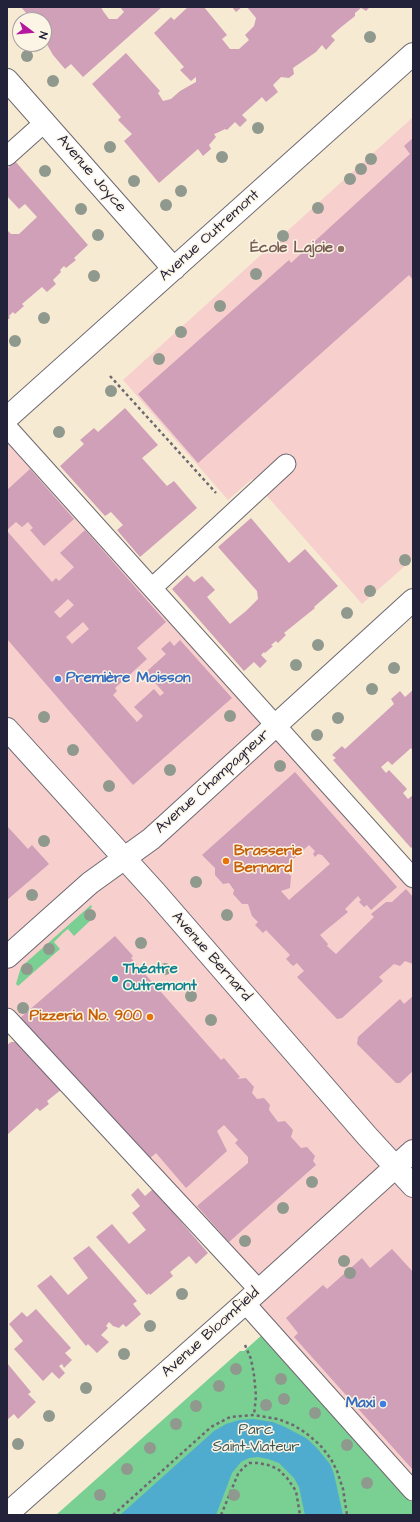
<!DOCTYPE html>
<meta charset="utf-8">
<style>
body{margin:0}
#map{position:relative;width:420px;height:1522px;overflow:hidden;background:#f7ead3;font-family:"Architects Daughter",sans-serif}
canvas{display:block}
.frame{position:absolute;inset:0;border:8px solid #22223b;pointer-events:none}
.north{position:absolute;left:12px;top:12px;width:40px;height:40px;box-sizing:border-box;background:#fcf5e5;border:1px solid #a5a1a1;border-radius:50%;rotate:106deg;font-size:11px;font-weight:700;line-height:16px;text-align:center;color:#22223b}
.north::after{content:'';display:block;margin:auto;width:14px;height:18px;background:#b5179e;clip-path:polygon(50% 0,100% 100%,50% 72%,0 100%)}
</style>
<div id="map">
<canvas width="420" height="1522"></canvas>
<div class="frame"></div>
<div class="north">N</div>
</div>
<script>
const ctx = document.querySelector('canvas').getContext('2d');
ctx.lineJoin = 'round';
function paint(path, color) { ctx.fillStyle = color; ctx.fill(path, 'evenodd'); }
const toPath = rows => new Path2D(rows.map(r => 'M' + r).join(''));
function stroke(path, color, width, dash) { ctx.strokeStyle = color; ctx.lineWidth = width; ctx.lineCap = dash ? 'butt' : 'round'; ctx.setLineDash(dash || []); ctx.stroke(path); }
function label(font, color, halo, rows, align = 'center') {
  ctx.font = font + ' "Architects Daughter",sans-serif'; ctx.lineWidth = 3; ctx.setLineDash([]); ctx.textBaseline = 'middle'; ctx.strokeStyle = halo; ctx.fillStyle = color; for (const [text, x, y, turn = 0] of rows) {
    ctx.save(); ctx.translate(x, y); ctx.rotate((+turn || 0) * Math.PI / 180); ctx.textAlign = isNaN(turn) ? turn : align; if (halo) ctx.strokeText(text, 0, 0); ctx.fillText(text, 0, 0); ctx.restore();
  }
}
paint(toPath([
 [413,117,413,559,362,604,252,479,228,500,123,380],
 [7,427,413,878,413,1491,245,1303,259,1290,7,1015]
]), '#f7d0cd');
paint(toPath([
 [91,905,92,907,87,912,92,919,74,936,68,929,63,933,54,942,60,949,18,986,16,984,21,967],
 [263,1334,413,1503,413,1515,56,1515,240,1351,244,1351]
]), '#7acf93');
paint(toPath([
 [253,1419,273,1422,285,1427,306,1438,316,1447,330,1464,334,1474,343,1515,305,1515,299,1487,294,1478,279,1463,268,1459,258,1457,249,1458,241,1462,232,1473,216,1515,120,1515,214,1431,226,1424,239,1420]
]), '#50acce');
paint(toPath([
 [21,7,101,7,103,11,109,19,117,19,124,12,120,7,162,7,83,77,71,64,65,69,53,55,45,41,50,37,44,29,44,20,37,20,30,12,27,14],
 [188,7,204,7,227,35,222,39,230,49,239,49,249,40,245,35,254,26,256,18,247,7,370,7,366,11,361,8,355,13,355,16,340,28,331,36,335,40,326,50,322,45,316,52,293,68,294,74,289,78,281,77,273,85,278,92,266,102,262,97,251,107,242,115,247,120,240,127,235,122,227,130,225,129,217,133,214,134,216,137,209,145,211,149,203,156,198,149,159,183,124,141,132,134,118,120,121,117,92,84,126,53,160,91,158,93,163,101,171,99,180,91,196,82,196,77,191,81,180,70,184,67,154,33,171,17,174,20],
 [232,7,242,7,236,12],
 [413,138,413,280,409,275,198,463,138,394,289,260,291,263,410,154,404,146],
 [15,161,88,245,74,258,76,260,66,268,64,266,60,270,61,272,53,280,56,284,47,292,42,287,22,304,24,306,15,314,13,312,9,316,10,318,7,320,7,230,11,234,19,234,37,217,25,204,19,209,7,196,7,169],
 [125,408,158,445,142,458,167,486,174,481,197,508,140,557,117,530,123,525,111,512,105,516,60,466,84,444,80,440,94,428,98,432],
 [30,469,74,519,44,546,30,530,33,528,28,522,22,527,16,522,7,530,7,490],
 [251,518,289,563,305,549,338,586,314,607,315,608,284,633,286,635,278,643,276,641,271,645,273,646,265,653,264,652,261,655,267,661,260,668,254,662,244,671,172,589,187,575,194,582,202,576,215,590,207,597,230,624,246,611,258,599,257,591,218,547],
 [85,530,166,622,137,648,147,659,115,688,117,691,113,695,137,722,143,716,134,707,154,689,160,696,164,693,146,672,166,654,161,649,170,641,174,646,180,640,232,698,133,785,7,639,7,531,52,582,56,578,59,581,74,567,60,553],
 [68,599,74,605,60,618,54,612],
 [83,622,89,629,72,644,66,637],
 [413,690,413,751,411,748,392,765,388,761,381,767,386,773,389,770,407,789,403,793,408,799,413,795,413,846,411,848,333,760,336,758,332,755,342,746,345,749,394,704,391,699,400,691,405,697],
 [295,772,397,887,371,910,367,905,364,907,359,902,361,900,358,896,345,909,348,912,320,935,328,944,327,946,336,954,374,917,371,914,386,902,392,902,406,889,413,897,413,964,405,961,400,966,394,964,379,977,383,981,342,1018,337,1019,297,977,304,971,297,963,293,966,286,959,290,955,266,930,263,933,255,925,258,922,252,916,248,904,242,904,233,894,234,890,229,883,223,884,215,875,215,868,202,855],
 [309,845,315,851,313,854,315,857,318,854,322,855,330,864,289,900,281,891,290,888,291,876,283,868],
 [7,826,28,849,32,845,49,864,7,900],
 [115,936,133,956,131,958,221,1060,224,1058,240,1077,237,1079,246,1078,254,1087,252,1093,257,1099,264,1098,270,1105,269,1110,278,1122,285,1121,293,1130,291,1137,301,1148,307,1147,315,1156,313,1161,316,1165,229,1242,197,1206,248,1163,248,1157,235,1143,238,1140,224,1125,217,1131,227,1151,186,1188,156,1153,148,1160,20,1018],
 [413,996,413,1071,400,1083,396,1083,357,1044,358,1037,400,999,404,1004],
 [11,1042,20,1042,62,1089,47,1101,49,1104,40,1111,37,1108,7,1135,7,1045],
 [138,1188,145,1196,153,1189,208,1253,196,1264,189,1256,170,1272,173,1276,150,1295,149,1293,147,1295,96,1237,112,1224,129,1244,146,1230,132,1213,140,1206,131,1195],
 [89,1246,137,1301,133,1304,141,1314,126,1327,123,1324,119,1328,113,1326,109,1322,106,1326,108,1328,101,1335,109,1342,97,1353,88,1344,86,1346,37,1286,51,1275,68,1295,88,1278,73,1258],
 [392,1249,413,1272,413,1470,294,1337,298,1333,286,1318,323,1285,327,1289,362,1258,370,1268],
 [36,1309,71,1348,65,1353,72,1360,64,1368,62,1364,59,1366,65,1373,59,1379,52,1372,43,1381,14,1349,23,1341,9,1324,22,1312,27,1317],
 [7,1363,31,1392,28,1394,36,1402,18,1419,14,1414,7,1420]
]), '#d09fb8');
const service = toPath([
 [7,156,45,122],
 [7,427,413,878],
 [152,588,286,464],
 [7,1018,259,1290],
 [245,1303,413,1491]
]);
const minor = toPath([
 [7,80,174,269],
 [7,418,413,54],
 [7,729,156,893,367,1136,413,1186],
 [7,957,90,883,151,839,172,820,413,600],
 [7,1514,245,1303,413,1151]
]);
stroke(service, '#6d6870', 21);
stroke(minor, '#6d6870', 24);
stroke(toPath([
 [110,376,216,493],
 [245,1345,251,1359,254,1375,256,1396,254,1415],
 [113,1515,211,1427,230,1417,254,1415,278,1419,293,1425,306,1433,320,1445,331,1459,337,1471,343,1489,347,1515],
 [221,1515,238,1474,243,1468,249,1463,258,1463,268,1465,278,1469,287,1478,296,1491,300,1515]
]), '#6d6870', 2.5, [3, 3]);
stroke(service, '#fff', 19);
stroke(minor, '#fff', 22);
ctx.fillStyle = '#90998e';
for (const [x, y] of [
 [370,37],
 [27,56],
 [53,81],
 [258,128],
 [110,147],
 [222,157],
 [371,159],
 [361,169],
 [45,171],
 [350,179],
 [134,181],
 [181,191],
 [166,205],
 [318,208],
 [81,209],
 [98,235],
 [283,236],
 [256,274],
 [94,276],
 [220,306],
 [44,318],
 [181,332],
 [15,341],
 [159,359],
 [111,391],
 [59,432],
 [405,560],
 [370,591],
 [347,613],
 [318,645],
 [296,665],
 [394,668],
 [372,689],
 [230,716],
 [44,717],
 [338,718],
 [317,735],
 [73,750],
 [280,766],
 [170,770],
 [109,786],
 [44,841],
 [196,882],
 [32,895],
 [90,915],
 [227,915],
 [141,943],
 [49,949],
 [27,969],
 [165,969],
 [191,996],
 [23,1008],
 [211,1020],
 [312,1182],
 [283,1208],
 [245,1241],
 [344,1261],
 [350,1273],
 [182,1294],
 [150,1326],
 [124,1354],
 [236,1369],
 [281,1379],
 [219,1386],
 [86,1388],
 [284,1399],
 [266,1405],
 [196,1406],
 [315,1413],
 [49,1416],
 [176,1424],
 [18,1444],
 [347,1445],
 [150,1448],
 [127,1469],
 [367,1483],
 [100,1495],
 [234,1495]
]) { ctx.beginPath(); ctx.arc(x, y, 6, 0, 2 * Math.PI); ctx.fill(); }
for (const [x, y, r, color] of [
 [341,249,4,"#8d6e63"],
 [58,679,4,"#3f7fe0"],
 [226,861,4,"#e8710a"],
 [115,979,4,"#0f9aa8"],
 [150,1017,4,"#e8710a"],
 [383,1404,4,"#3f7fe0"]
]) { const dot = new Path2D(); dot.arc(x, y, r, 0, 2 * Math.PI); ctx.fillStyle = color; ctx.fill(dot); stroke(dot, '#fcf5e5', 1.5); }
label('15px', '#22223b', '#fcf5e5', [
 ["Avenue Joyce",91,174,49],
 ["Avenue Outremont",210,236,-42],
 ["Avenue Champagneur",213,782,-42],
 ["Avenue Bernard",211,957,49],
 ["Avenue Bloomfield",211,1333,-42]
]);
label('bold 15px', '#785e54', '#fcf5e5', [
 ["École Lajoie",333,249]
], 'right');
label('bold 15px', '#366cbe', '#fcf5e5', [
 ["Première Moisson",66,679],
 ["Maxi",375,1404,"right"]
], 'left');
label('bold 15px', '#c56008', '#fcf5e5', [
 ["Brasserie",234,852],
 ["Bernard",234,869],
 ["Pizzeria No. 900",142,1017,"right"]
], 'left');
label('bold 15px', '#0d838f', '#fcf5e5', [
 ["Théatre",123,970],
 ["Outremont",123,987]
], 'left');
label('15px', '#3c5655', '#fcf5e5', [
 ["Parc",256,1431],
 ["Saint-Viateur",256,1448]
]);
</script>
